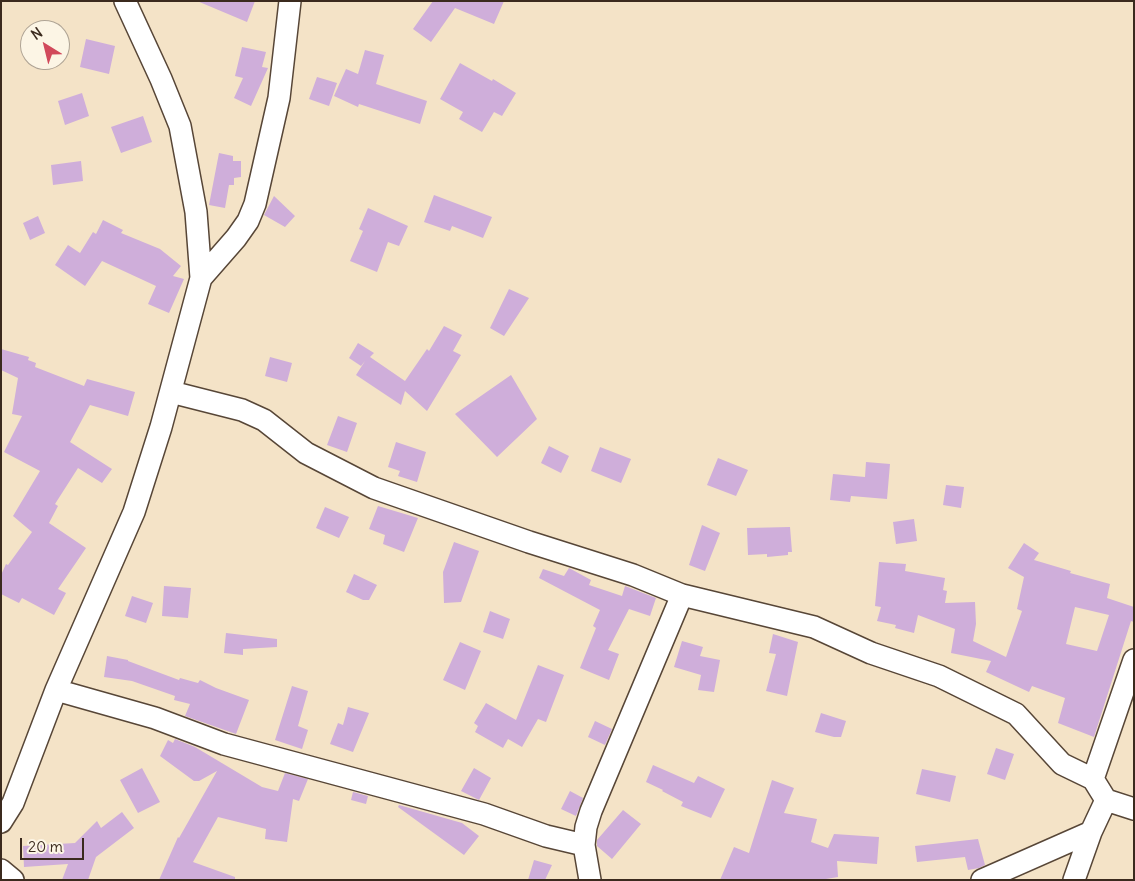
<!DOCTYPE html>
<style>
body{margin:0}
#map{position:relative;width:1135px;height:881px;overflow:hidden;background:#f4e3c7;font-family:Delius,sans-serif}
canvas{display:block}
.frame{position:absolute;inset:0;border:2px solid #3b2a1e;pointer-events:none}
.north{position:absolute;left:20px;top:20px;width:50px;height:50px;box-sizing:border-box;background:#fcf5e5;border:1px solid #afa495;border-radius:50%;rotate:324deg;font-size:14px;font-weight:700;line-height:20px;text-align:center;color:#3b2a1e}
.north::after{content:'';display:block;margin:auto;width:18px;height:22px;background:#d1495b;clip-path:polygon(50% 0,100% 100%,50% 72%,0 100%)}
.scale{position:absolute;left:20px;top:838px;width:64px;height:22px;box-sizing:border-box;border:2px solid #3b2a1e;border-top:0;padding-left:6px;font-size:15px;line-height:18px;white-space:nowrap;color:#3b2a1e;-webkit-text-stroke:4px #fcf5e5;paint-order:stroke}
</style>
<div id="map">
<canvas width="1135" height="881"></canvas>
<div class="frame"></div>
<div class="north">N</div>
<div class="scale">20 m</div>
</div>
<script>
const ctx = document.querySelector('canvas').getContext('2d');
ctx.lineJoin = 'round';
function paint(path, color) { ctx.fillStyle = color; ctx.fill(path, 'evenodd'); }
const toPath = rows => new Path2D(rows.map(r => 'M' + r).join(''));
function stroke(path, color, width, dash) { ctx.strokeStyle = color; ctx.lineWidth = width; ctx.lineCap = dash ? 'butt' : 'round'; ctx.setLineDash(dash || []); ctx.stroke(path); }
paint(toPath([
 [197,1,255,1,247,22],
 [433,1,504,1,494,24,455,8,431,42,413,29],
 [86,39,115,46,109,74,80,67],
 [242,47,266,52,262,67,268,68,251,106,234,98,243,78,235,76],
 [365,50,384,55,376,84,427,101,420,124,359,104,358,107,334,96,346,69,358,74],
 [460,63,492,81,493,79,516,93,502,116,494,112,482,132,459,119,463,112,440,99],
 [317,77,337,83,329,106,309,99],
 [82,93,89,116,65,125,58,101],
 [143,116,152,142,121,153,111,127],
 [219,153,233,156,233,161,241,161,241,177,234,178,234,185,229,185,225,208,209,205],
 [81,161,83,181,53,185,51,165],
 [434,195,492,217,483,238,452,226,450,231,424,222],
 [274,196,295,216,285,227,264,215],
 [368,208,408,226,399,246,388,242,377,272,350,261,363,231,359,229],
 [38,216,45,233,30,240,23,223],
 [103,220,123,230,121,233,160,249,181,266,173,276,184,279,169,313,148,304,156,286,102,261,85,286,55,265,68,245,80,253,93,232,96,234],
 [509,289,529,298,504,336,490,328],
 [444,326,462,335,453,351,461,355,427,411,405,391,401,405,356,375,365,361,361,366,349,358,358,343,374,353,370,357,405,381,427,349,429,351],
 [1,349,29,357,28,360,36,363,35,367,84,386,87,379,135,392,128,416,90,405,70,442,112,469,102,483,78,468,55,504,58,506,49,523,86,548,58,589,66,593,54,615,22,598,19,603,1,594,1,575,6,564,8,565,32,532,13,516,40,471,4,452,22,416,12,414,18,378,1,370],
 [270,357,292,363,287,382,265,376],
 [511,375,537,419,497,457,455,414],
 [338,416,357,423,347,452,327,445],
 [396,442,426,452,417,482,398,476,400,471,388,467],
 [549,446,569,456,561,473,541,463],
 [600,447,631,459,621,483,591,471],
 [718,458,748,470,736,496,707,485],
 [866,462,890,464,887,499,851,496,850,502,830,500,833,474,865,477],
 [946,485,964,487,961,508,943,505],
 [378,506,418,518,404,552,383,544,385,535,369,529],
 [325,507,349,517,339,538,316,528],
 [914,519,917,541,896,544,893,522],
 [702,525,720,533,705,571,689,565],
 [790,527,792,552,788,552,788,555,767,557,767,554,748,555,747,528],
 [454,542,479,551,461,602,444,603,443,572],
 [1024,543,1039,553,1034,560,1071,571,1070,573,1110,584,1107,598,1134,607,1134,622,1131,621,1094,737,1058,723,1065,698,1032,686,1029,692,986,672,991,661,951,653,955,629,918,615,914,633,895,628,896,625,877,621,881,607,875,606,879,562,906,564,905,571,945,578,943,590,947,591,945,603,975,602,976,624,973,641,1006,657,1022,611,1017,609,1024,577,1008,568],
 [1075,607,1109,615,1097,651,1066,644],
 [569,568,591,580,589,585,622,596,625,586,656,598,650,616,629,609,608,650,619,654,609,680,580,668,596,628,593,626,600,610,539,578,543,569,564,576],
 [354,574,377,585,369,600,363,600,346,592],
 [164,586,191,588,188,618,162,616],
 [132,596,153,603,146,623,125,616],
 [490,611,510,619,503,639,483,632],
 [226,633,277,639,277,647,243,649,243,655,224,653],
 [773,634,798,642,787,696,766,691,776,654,769,653],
 [682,641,703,647,700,656,720,660,714,692,698,690,701,675,674,667],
 [460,642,481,651,465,690,443,680],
 [107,656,128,660,128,661,179,680,180,678,198,683,200,680,216,688,249,700,236,734,185,716,190,704,174,700,175,696,132,681,104,677],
 [538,665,564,675,546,722,538,719,522,747,508,739,503,748,475,732,478,726,474,723,486,703,516,720],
 [292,686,308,691,298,726,308,730,302,749,275,740],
 [348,707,369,713,353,752,330,744,338,723,343,725],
 [821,713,846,721,841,737,834,737,815,732],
 [595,721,612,729,605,745,588,737],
 [175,739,195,747,262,787,278,791,285,773,308,779,299,801,293,799,287,842,265,839,266,829,218,817,193,862,235,877,235,880,159,880,178,837,179,838,217,771,199,781,194,781,160,756,168,740,173,743],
 [996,748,1014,754,1005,780,987,774],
 [653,765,694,783,698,776,725,789,711,818,681,806,683,802,662,791,663,790,646,782],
 [142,768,160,802,138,813,120,780],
 [474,768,491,778,479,800,461,791],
 [922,769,956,776,950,802,916,794],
 [772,780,794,788,784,813,817,819,811,842,828,848,834,834,879,837,877,864,837,861,838,877,820,880,720,880,734,847,749,853],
 [570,791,583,798,576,816,561,809],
 [353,792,368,796,366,804,351,800],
 [399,805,462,823,479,836,464,855,398,807],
 [623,810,641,824,612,859,597,846,597,840],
 [122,812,134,828,96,857,88,880,62,880,68,864,24,867,23,846,75,843,97,821,101,828],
 [978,839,985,865,979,868,968,870,965,857,917,862,915,846],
 [534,860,552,865,545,880,528,880]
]), '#cfaeda');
const minor = toPath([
 [201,278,236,238,248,221,255,204,279,98,290,1],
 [171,392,242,410,264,420,306,453,374,488,529,542,633,575,682,595,814,627,871,653,939,676,1016,714,1062,764,1093,779],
 [1134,660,1093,779,1106,800,1134,809],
 [56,690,155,718,224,744,484,814,546,836,584,845,586,827,591,811,682,595],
 [1,822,13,803,56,690,134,512,161,427,201,278,196,212,180,126,161,79,125,1],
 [584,845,590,880],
 [1,870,13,880],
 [982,880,1091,832],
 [1074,880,1091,832,1106,800]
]);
stroke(minor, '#574637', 24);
stroke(minor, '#fff', 21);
</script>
